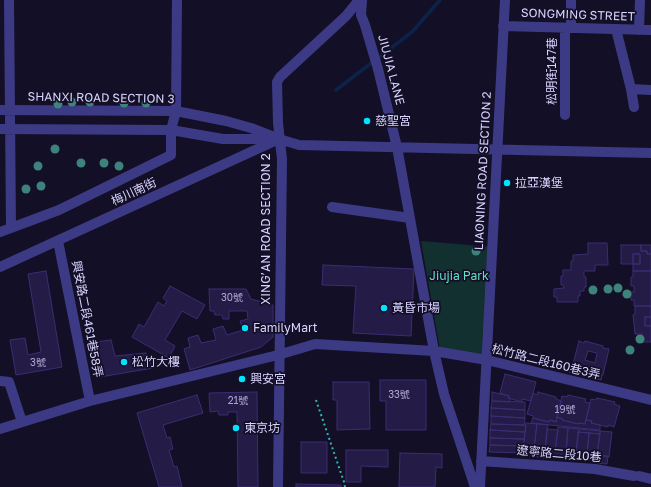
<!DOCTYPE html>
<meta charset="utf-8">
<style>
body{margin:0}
canvas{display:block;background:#130f26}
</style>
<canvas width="651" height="487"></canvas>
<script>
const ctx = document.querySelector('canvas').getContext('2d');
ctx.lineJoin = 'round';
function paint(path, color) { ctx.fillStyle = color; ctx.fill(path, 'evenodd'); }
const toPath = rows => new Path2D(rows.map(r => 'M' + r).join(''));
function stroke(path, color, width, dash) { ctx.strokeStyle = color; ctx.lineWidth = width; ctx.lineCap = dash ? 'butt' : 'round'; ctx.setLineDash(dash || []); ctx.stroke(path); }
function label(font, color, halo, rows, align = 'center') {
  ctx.font = font + ' "Golos Text","Noto Sans TC",sans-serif'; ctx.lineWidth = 3.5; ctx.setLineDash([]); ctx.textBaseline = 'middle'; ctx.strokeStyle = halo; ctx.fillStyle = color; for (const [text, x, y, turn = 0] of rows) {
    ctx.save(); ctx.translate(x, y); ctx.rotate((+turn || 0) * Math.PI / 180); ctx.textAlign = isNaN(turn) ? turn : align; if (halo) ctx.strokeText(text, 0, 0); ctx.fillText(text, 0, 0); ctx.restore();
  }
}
paint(toPath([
 [421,241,492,247,484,358,440,350]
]), '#12302f');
stroke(toPath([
 [336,90,412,32,440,0]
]), '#0c2248', 3.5);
const building = toPath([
 [588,243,607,243,608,265,595,265,595,271,584,271,584,277,586,277,586,287,584,287,584,291,580,291,580,296,578,296,578,302,557,302,557,297,554,297,554,289,564,288,563,285,561,285,561,276,563,276,563,270,571,270,571,261,573,261,573,255,588,254,588,243],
 [621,245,641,245,641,251,647,251,647,254,651,254,651,271,633,271,633,264,640,264,640,254,633,254,633,264,621,264,621,245],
 [641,245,651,245,651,254,647,254,647,251,641,251,641,245],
 [633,254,640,254,640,264,633,264,633,254],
 [323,265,414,269,411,336,353,333,356,286,322,285,323,265],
 [46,271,62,367,16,375,10,340,25,338,28,355,41,352,28,274,46,271],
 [633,271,651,271,651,306,634,306,634,300,631,300,631,292,634,292,634,286,631,286,631,277,633,277,633,271],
 [170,286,205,305,197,319,182,311,165,340,175,346,169,358,132,337,139,324,144,327,158,302,164,306,167,301,163,298,170,286],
 [209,289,246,289,251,299,273,305,273,337,261,347,190,370,184,349,190,347,188,338,198,335,201,343,216,340,213,329,223,326,227,335,243,330,240,321,248,319,247,311,229,311,229,319,223,319,222,315,215,315,214,311,210,311,209,289],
 [635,306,651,306,651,317,645,317,645,326,651,326,651,342,642,342,642,334,635,334,633,315,635,314,635,306],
 [645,317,651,317,651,326,645,326,645,317],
 [111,340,115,356,146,353,153,368,100,377,95,342,111,340],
 [579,341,584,343,585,341,603,346,603,348,609,349,603,375,596,373,595,375,579,371,579,369,572,368,579,341],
 [588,351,597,353,595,363,585,360,588,351],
 [570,367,579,369,579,371,595,375,596,373,602,375,601,380,569,372,570,367],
 [505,374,536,382,531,401,522,399,522,402,508,398,509,396,500,393,505,374],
 [380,380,426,380,426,430,386,430,386,401,380,401,380,380],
 [333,382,369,382,370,429,337,430,337,400,333,400,333,382],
 [257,392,258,487,238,487,237,412,228,412,228,415,219,415,218,411,210,412,209,393,257,392],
 [492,392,509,396,508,398,510,398,510,402,492,401,492,392],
 [538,392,556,397,556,399,561,401,556,422,550,420,549,422,533,418,533,416,527,414,533,393,537,395,538,392],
 [197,395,203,413,163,425,167,438,170,437,173,449,169,450,174,467,177,466,182,487,159,487,137,413,197,395],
 [568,395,586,399,585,402,590,403,585,424,579,423,578,424,562,420,563,419,557,417,562,396,567,397,568,395],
 [597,398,615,402,614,404,620,406,614,427,608,425,608,427,591,423,592,421,586,420,591,399,596,400,597,398],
 [492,401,525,402,525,410,491,408,492,401],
 [491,408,525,410,525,418,491,416,491,408],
 [491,416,525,418,524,425,491,424,491,416],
 [557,417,563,419,562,420,578,424,579,423,585,424,586,420,592,421,591,423,600,425,600,430,531,423,533,418,549,422,550,420,556,422,557,417],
 [526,423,537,424,533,455,523,454,526,423],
 [491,424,526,425,525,432,490,430,491,424],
 [537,424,548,425,545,450,534,449,537,424],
 [558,427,568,428,566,452,555,451,558,427],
 [568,428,579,429,576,453,566,452,568,428],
 [547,429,558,430,555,451,545,450,547,429],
 [579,429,600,431,600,434,578,432,579,429],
 [490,430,525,432,524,439,490,438,490,430],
 [600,431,612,432,609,457,597,455,600,431],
 [578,432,589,433,587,454,576,453,578,432],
 [589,433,600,434,597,455,587,454,589,433],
 [490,438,524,439,524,446,490,445,490,438],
 [301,442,327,442,327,473,301,473,301,442],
 [490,445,524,446,523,453,489,452,490,445],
 [534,449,545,450,544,458,533,456,534,449],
 [346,450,388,450,388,467,361,466,361,482,346,482,346,450],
 [551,450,566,452,565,459,550,457,551,450],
 [571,452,576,453,576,460,570,460,571,452],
 [400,453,442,454,442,468,436,467,435,487,399,487,400,453],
 [597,455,608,456,607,464,597,463,597,455],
 [296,484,341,485,341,487,296,487,296,484]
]);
paint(building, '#241b47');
stroke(building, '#3b2d73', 1);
stroke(toPath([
 [316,400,344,482,345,487]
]), '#2fb8b0', 2, [2, 3]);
stroke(toPath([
 [9,0,11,228],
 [362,0,361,15,365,25,378,69,397,147,434,351,444,394,475,487],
 [503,26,651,30],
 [565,28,565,115],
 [571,28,571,0],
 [616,29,631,89,651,90],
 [639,30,640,0],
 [631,89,634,107],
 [0,110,176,111,226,121,251,128,279,139,299,145,651,153],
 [0,129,171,130,223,139,273,139],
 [332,207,410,218],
 [0,232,59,210,171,155,171,130,176,111,177,0],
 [58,241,90,401],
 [0,267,279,139],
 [0,381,9,382,22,422],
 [0,429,90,401,278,355,315,344,434,351,487,360,651,400],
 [481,461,595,469,634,476],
 [639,476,651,479],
 [278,487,282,159,278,123,277,82,280,77,346,16,359,0],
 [480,487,505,0]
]), '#3d3a85', 10);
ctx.fillStyle = '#3d827b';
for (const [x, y] of [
 [72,102],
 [90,102],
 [124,103],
 [146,103],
 [58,104],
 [55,149],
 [81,163],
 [104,163],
 [38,166],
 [119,166],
 [41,186],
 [26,189],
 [480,231],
 [476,251],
 [618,288],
 [608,289],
 [593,290],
 [627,294],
 [640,339],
 [630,350]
]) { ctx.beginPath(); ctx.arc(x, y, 4.5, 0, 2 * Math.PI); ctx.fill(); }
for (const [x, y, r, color] of [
 [367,121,4,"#00e5ff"],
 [507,183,4,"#00e5ff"],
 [384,308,4,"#00e5ff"],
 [245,328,4,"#00e5ff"],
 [124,362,4,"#00e5ff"],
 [242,379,4,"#00e5ff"],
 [236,428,4,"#00e5ff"]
]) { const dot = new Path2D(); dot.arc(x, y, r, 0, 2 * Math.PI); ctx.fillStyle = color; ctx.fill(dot); stroke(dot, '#130f26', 1.5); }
label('10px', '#aca6d1', null, [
 ["30號",232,298],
 ["3號",38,363],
 ["33號",399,395],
 ["21號",238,401],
 ["19號",565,410]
]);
label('12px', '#d9d4ff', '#130f26', [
 ["SONGMING STREET",578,15,2],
 ["JIUJIA LANE",391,70,75],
 ["松明街147巷",552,71,-90],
 ["SHANXI ROAD SECTION 3",101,98,1],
 ["LIAONING ROAD SECTION 2",483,171,-87],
 ["梅川南街",134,192,-25],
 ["XING’AN ROAD SECTION 2",266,229,-90],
 ["興安路二段461巷58弄",87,319,79],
 ["松竹路二段160巷3弄",546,362,14],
 ["遼寧路二段10巷",559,454,5]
]);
label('12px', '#d9d4ff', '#130f26', [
 ["慈聖宮",375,121],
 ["拉亞漢堡",515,183],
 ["黃昏市場",392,308],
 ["FamilyMart",253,328],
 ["松竹大樓",132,362],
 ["興安宮",250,379],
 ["東京坊",244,428]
], 'left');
label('12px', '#5fe0c0', '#130f26', [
 ["Jiujia Park",459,276]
]);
</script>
